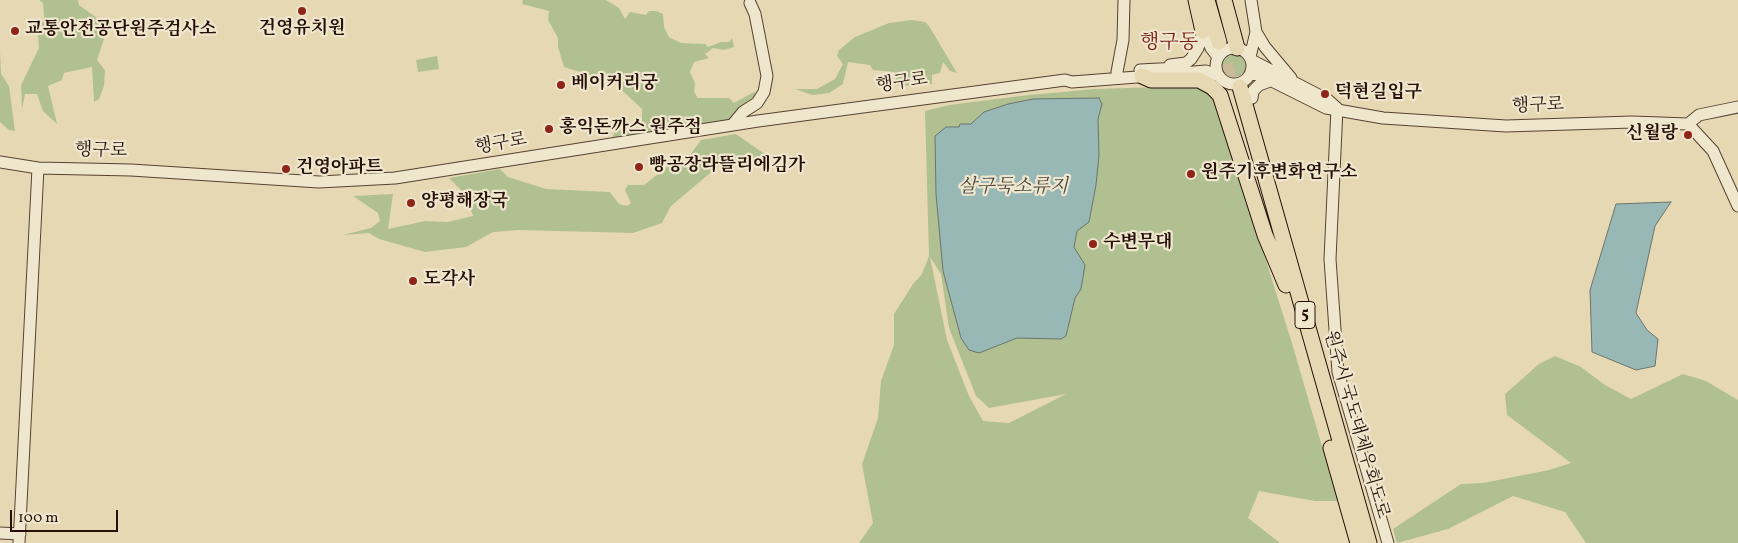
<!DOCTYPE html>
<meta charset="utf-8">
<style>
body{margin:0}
#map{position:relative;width:1738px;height:543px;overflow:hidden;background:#e7d8b4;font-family:Vollkorn,serif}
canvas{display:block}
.scale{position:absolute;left:10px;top:510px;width:108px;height:22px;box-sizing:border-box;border:2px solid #261007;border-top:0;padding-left:6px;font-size:15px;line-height:18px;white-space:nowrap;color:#261007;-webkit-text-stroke:4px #efe6ce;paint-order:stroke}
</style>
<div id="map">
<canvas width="1738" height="543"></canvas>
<div class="scale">100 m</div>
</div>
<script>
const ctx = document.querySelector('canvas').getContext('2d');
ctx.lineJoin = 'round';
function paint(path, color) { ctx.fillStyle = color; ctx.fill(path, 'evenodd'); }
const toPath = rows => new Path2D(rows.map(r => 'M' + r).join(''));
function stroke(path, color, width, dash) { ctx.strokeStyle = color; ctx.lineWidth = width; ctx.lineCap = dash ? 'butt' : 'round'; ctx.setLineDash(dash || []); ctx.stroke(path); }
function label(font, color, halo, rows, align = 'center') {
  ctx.font = font + ' Vollkorn,"Noto Serif KR",serif'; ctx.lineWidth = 4.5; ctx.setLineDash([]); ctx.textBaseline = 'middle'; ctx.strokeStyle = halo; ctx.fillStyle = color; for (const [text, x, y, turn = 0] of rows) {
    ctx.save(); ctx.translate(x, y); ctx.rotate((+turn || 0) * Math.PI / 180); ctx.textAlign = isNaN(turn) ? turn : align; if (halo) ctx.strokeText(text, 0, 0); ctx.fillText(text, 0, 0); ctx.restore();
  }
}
paint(toPath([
 [39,0,78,0,79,5,97,18,105,19,107,30,97,60,105,70,104,86,99,99,94,102,92,67,64,73,62,80,48,86,57,124,43,111,37,94,25,94,22,109,21,85,39,48,38,35,44,17,43,3],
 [523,0,606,0,619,8,625,19,630,12,646,15,649,11,656,11,663,14,664,27,669,37,681,43,705,44,708,47,721,42,729,42,732,38,734,47,724,50,713,48,705,54,709,58,694,62,690,72,695,83,694,92,698,98,729,98,734,103,754,92,756,93,754,100,732,122,610,143,615,131,622,126,627,129,642,126,642,109,613,82,564,67,558,47,558,38,548,20,549,11,522,4],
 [912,20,925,22,929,26,957,73,950,71,943,62,940,73,932,75,932,84,898,86,894,72,873,70,870,65,848,62,843,84,829,93,812,95,795,89,817,89,835,79,843,64,837,56,839,50,855,37,889,23],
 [0,51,1,74,9,86,15,131,9,130,0,122],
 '1222 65a12 12 0 1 1 24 0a12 12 0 1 1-24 0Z',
 [437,56,439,69,418,72,416,60],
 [1194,86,1214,96,1291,340,1338,501,1315,501,1259,491,1248,518,1280,543,859,543,873,523,862,464,878,418,881,381,894,345,894,314,913,284,922,274,929,256,925,111,949,105,1029,95,1095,89],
 [930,257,941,274,949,328,976,396,989,408,1066,394,1009,423,983,421,969,396,947,340],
 [736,134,766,155,770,162,728,158,671,206,662,223,633,233,519,230,493,232,466,247,425,252,379,239,369,233,343,235,371,228,380,221,378,213,353,196,393,194,388,229,425,221,447,222,473,216,466,195,449,178,500,169,508,177,546,189,610,192,619,204,627,206,631,203,625,190,628,185,644,185,671,164,682,166,701,140],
 [1555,356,1581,367,1605,385,1631,399,1683,374,1706,381,1738,400,1738,543,1586,543,1565,512,1513,496,1448,529,1397,543,1393,529,1461,484,1483,483,1549,470,1571,463,1507,415,1505,394,1539,364]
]), '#b1c091');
const water = toPath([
 [1099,98,1102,104,1098,119,1099,156,1096,185,1089,222,1077,231,1074,247,1085,265,1081,289,1075,298,1066,336,1061,339,1017,338,979,353,969,350,961,338,943,271,936,194,935,136,946,127,959,127,960,124,971,124,984,112,1008,104,1033,99,1099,98],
 [1671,202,1655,226,1636,313,1647,330,1658,339,1655,366,1636,370,1592,352,1590,290,1616,204,1671,202]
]);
paint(water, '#98b8b5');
stroke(water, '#6a756f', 1);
stroke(toPath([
 [1219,42,1232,90]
]), '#caba9a', 15, [15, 8]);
const minor = toPath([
 [1203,31,1211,48,1218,57],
 [1256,32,1265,47,1291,78],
 '1216 66a18 18 0 1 1 36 0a18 18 0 1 1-36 0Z',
 [1250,57,1256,32,1251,0],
 [1251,60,1328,100,1337,108,1330,259,1338,372,1388,543],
 [1170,65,1186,63,1191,59,1198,48,1203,31],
 [1140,70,1179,68],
 [1117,72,1123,40,1124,0],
 [1170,74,1206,71,1219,76],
 [1251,74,1260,75,1326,108,1383,118,1506,126,1632,122,1688,124,1699,115,1738,107],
 [1252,98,1253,91,1259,85,1270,81],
 [733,124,743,112,757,103,764,92,767,76,755,14,750,3],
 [1688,124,1713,151,1738,206],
 [0,162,38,168,131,170,319,182,395,178,758,121,1065,80,1072,82,1150,76],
 [0,533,20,534],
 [19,543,38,168]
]);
const highway = toPath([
 [1196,0,1203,31],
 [1207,0,1219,42],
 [1224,0,1237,48],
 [1142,76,1151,80,1199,80,1212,87,1220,95,1265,235,1286,285],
 [1240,87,1369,543],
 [1331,448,1358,543]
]);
stroke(minor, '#564232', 13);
stroke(highway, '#261007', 17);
stroke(minor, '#efe6ce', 11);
stroke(highway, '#e7d8b4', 15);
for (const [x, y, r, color] of [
 [302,11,5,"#8f2418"],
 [15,31,5,"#8f2418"],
 [561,85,5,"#8f2418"],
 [1325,94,5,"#8f2418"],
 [549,129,5,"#8f2418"],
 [1688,135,5,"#8f2418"],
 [639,167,5,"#8f2418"],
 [286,169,5,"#8f2418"],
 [1191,174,5,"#8f2418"],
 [411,203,5,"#8f2418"],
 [1093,244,5,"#8f2418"],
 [413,281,5,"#8f2418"]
]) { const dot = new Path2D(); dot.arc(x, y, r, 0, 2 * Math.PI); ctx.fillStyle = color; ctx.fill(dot); stroke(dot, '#efe6ce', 2); }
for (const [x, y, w] of [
 [1305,315,20]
]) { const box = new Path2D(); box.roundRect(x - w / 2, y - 13.5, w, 27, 4); ctx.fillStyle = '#efe6ce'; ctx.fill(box); stroke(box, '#261007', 1); }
label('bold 16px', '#261007', null, [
 ["5",1305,315]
]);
label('bold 18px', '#261007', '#efe6ce', [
 ["건영유치원",302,30,"center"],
 ["교통안전공단원주검사소",25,31],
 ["베이커리궁",571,85],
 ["덕현길입구",1335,94],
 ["홍익돈까스 원주점",559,129],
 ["신월랑",1678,135,"right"],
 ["빵공장라뜰리에김가",649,167],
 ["건영아파트",296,169],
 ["원주기후변화연구소",1201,174],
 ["양평해장국",421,203],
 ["수변무대",1103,244],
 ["도각사",423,281]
], 'left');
label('18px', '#261007', '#efe6ce', [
 ["행구로",902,84,-8],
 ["행구로",1538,107,-2],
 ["행구로",501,145,-10],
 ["행구로",101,152,1],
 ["원주시 국도대체우회도로",1355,425,74]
]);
label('italic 19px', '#4e4b44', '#efe6ce', [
 ["살구둑소류지",1013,189]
]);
label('20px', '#7a1f14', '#efe6ce', [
 ["행구동",1169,44]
]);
</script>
